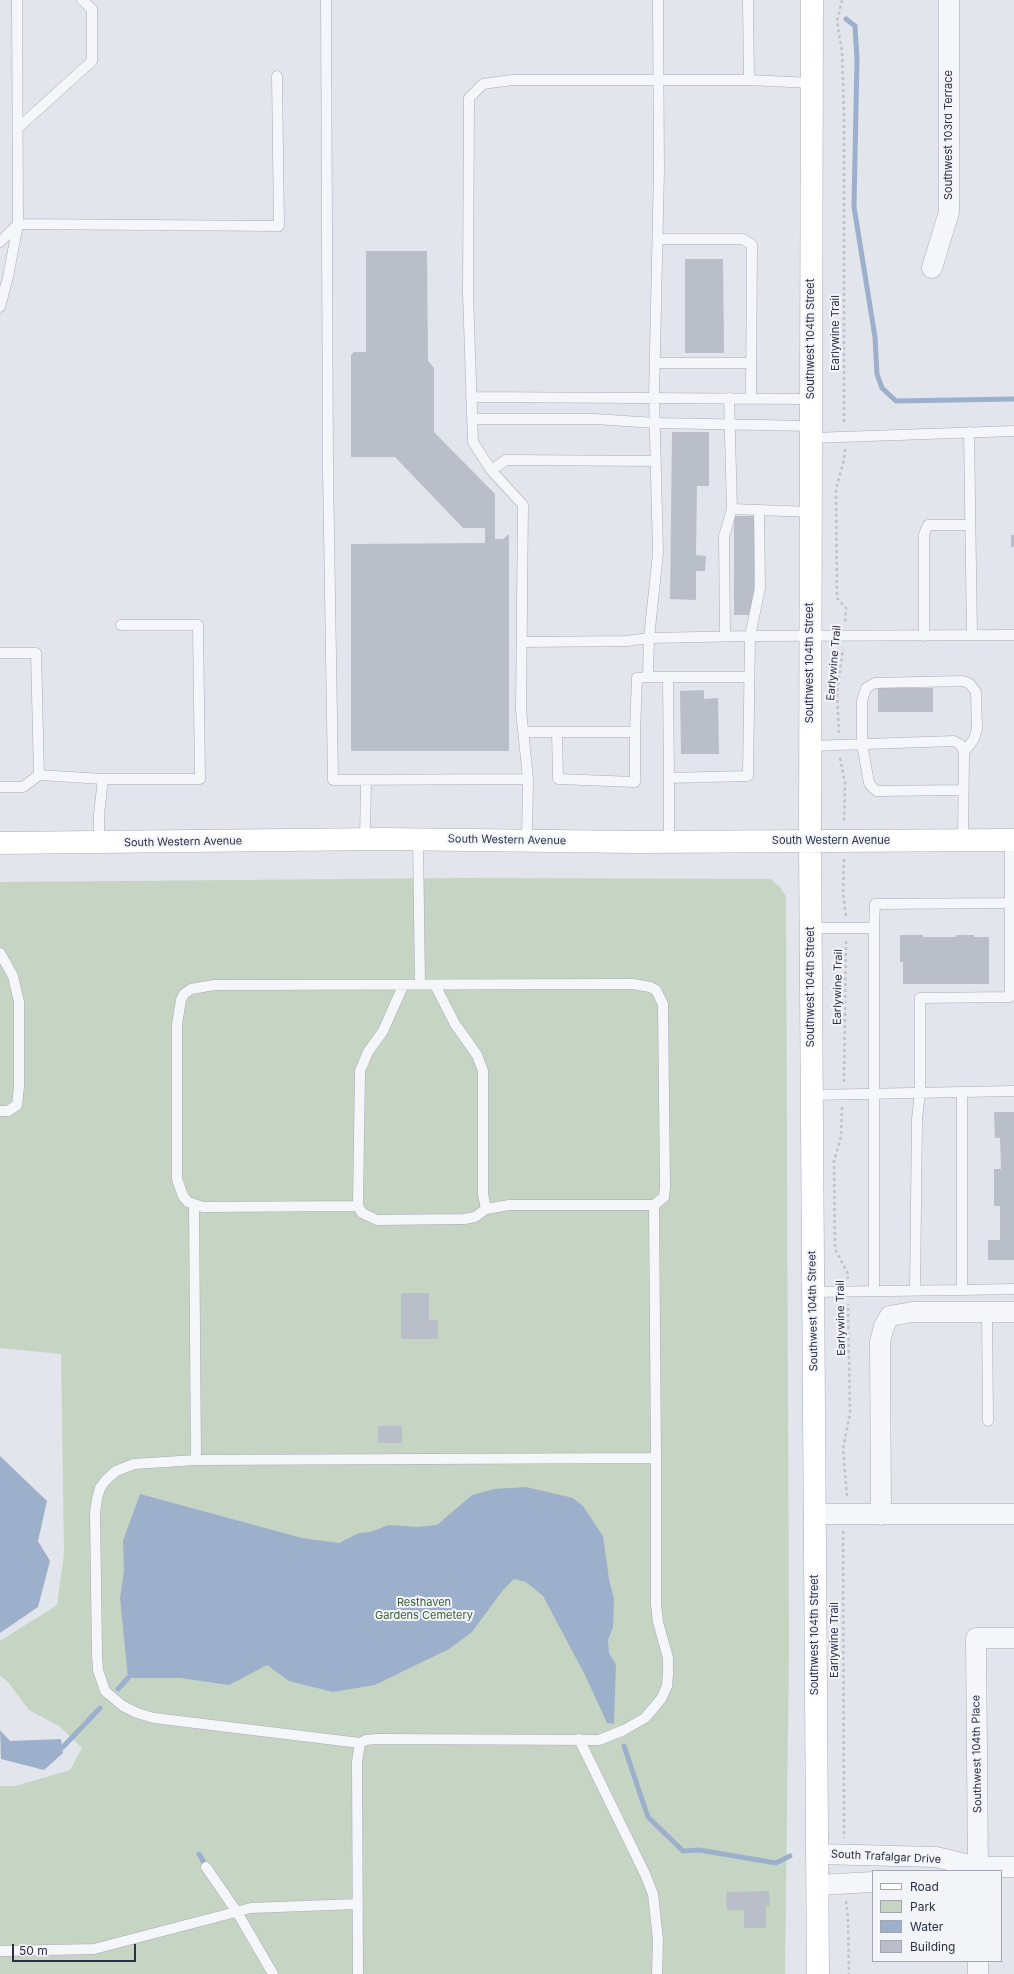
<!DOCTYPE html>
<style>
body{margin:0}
#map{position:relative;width:1014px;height:1974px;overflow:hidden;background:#e2e5eb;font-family:Inter,sans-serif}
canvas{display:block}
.legend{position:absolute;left:872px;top:1870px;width:130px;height:92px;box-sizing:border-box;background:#f2f4f8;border:1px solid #a2a6b0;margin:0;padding:5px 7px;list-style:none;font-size:12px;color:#2a3144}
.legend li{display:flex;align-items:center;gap:8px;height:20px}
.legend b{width:20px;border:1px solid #a2a6b0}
.scale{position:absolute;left:12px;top:1944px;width:124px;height:18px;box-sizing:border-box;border:2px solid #2a3144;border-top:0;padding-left:5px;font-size:12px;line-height:14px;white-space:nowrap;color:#2a3144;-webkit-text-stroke:3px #f2f4f8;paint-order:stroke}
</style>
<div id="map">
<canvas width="1014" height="1974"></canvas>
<ul class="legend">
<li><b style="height:5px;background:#fff"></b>Road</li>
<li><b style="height:11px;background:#c6d5c3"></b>Park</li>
<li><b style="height:11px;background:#9db0cb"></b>Water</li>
<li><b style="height:11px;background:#b9bec9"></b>Building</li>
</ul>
<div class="scale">50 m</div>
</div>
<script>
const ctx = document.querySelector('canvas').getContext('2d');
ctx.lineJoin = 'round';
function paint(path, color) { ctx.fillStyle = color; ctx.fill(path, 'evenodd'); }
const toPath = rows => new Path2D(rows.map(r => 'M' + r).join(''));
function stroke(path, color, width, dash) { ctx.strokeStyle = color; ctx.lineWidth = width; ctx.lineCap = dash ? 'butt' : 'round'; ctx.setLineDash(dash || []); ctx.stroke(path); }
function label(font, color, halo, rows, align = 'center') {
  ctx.font = font + ' Inter,sans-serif'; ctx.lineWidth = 4; ctx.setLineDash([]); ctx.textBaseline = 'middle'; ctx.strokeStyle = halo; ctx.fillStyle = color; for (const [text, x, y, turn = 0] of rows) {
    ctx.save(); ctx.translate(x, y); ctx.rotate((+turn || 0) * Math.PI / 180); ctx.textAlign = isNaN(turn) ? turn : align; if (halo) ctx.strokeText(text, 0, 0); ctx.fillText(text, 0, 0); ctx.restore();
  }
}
paint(toPath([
 [465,878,770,879,779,886,786,896,789,1647,785,1974,0,1974,0,1786,15,1786,70,1770,82,1748,59,1726,29,1710,8,1682,0,1676,0,1641,57,1605,64,1554,61,1354,0,1348,0,882]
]), '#c6d5c3');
paint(toPath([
 [0,1456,47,1501,38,1541,50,1561,38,1607,0,1633],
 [526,1487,573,1498,583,1506,603,1536,609,1579,614,1599,613,1627,608,1640,609,1653,616,1665,614,1724,607,1723,585,1675,543,1596,526,1582,514,1579,503,1590,472,1632,449,1649,375,1685,333,1692,289,1681,267,1665,229,1685,180,1678,128,1678,120,1598,124,1571,123,1541,140,1494,302,1538,339,1543,359,1533,370,1532,389,1525,417,1527,437,1525,472,1495,494,1489],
 [0,1730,10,1741,61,1739,63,1753,44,1770,1,1759]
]), '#9db0cb');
stroke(toPath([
 [846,19,855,26,857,59,854,207,875,337,877,374,882,388,896,401,1014,399],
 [118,1689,128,1678],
 [624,1746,648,1817,683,1851,699,1850,776,1863,790,1856],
 [56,1749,63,1747,100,1708],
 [199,1854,207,1868]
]), '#9db0cb', 5);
paint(toPath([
 [366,251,427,251,428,361,434,368,434,432,495,494,495,539,503,539,509,534,509,751,351,751,351,544,485,543,485,528,463,528,395,457,351,457,351,355,354,352,366,352],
 [685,259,723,259,724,353,685,353],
 [672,432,709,432,709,486,697,486,696,555,706,556,705,571,696,571,696,600,670,599],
 [734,516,754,516,754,615,734,615],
 [1011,535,1014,535,1014,547,1011,547],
 [878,688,933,688,933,712,878,712],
 [704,690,704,699,718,698,719,754,681,754,680,691],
 [900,935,923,935,923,937,956,937,956,935,974,935,974,937,989,937,989,984,903,984,903,962,900,962],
 [994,1112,1014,1112,1014,1260,988,1260,988,1240,1000,1240,1000,1206,994,1206,994,1169,1001,1169,1000,1138,995,1138],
 [401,1293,429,1293,429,1320,438,1320,438,1339,401,1339],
 [378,1426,402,1426,402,1443,378,1443],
 [769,1891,770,1906,766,1906,766,1928,744,1928,744,1910,727,1910,726,1892]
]), '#b9bec9');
const service = toPath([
 [326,0,328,471,333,780,528,779],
 [658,0,659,169,654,397,658,553,649,638,750,636,1014,635],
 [748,0,749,80,812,83],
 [18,128,92,61,92,9,82,0],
 [658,239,743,239,752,245,751,398],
 [0,242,18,224,279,226,277,76],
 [0,307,8,277,18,224,17,0],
 [655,363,751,363],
 [471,397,811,399],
 [729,398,732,509,811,512],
 [472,419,595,419,655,423,811,426],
 [969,432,972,635],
 [811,438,1014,431],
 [491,470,506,460,656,461],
 [725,636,724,536,732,509],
 [924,636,924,534,928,525,970,525],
 [523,642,627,641,649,638,648,677,668,677,669,778],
 [0,653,36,653,39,775,103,779,99,814,99,843],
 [668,677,749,677],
 [523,732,635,732,635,782,558,779,557,732],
 [635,732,637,678,648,677],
 [810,746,954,741,961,745,964,752,963,841],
 [103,779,200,779,198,625,121,625],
 [0,787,23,787,39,775],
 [963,790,877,791,873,788,869,783,862,744,862,701,866,688,875,683,962,681,969,683,976,692,977,729,974,739,964,752],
 [365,839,366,780],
 [418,839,420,985],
 [527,840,528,779,521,710,523,505,491,470,473,442,468,293,469,98,483,84,512,80,749,80],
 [669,842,669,778,748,776,750,636,760,588,759,510],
 [811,928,874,928,875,904,1014,903],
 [874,928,874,1291],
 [0,953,13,976,19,1002,19,1087,17,1105,8,1111,0,1111],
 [435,985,455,1024,477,1055,483,1071,483,1194,486,1209],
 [811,1095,1014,1091],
 [194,1205,196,1460],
 [654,1205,656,1458,656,1604,658,1622,668,1658,668,1674,667,1686,661,1699,645,1718,624,1730,599,1740,377,1739,366,1740,360,1743,154,1718,137,1713,123,1706,105,1691,98,1670,97,1655,95,1513,97,1499,100,1488,106,1480,116,1471,134,1464,196,1460,656,1458],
 [358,1206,203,1207,188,1202,183,1196,177,1179,177,1024,181,1000,184,994,191,989,214,985,633,984,650,987,656,990,663,1004,665,1187,664,1197,654,1205,509,1205,486,1209,475,1217,464,1219,377,1220,362,1213,358,1206,360,1071,368,1052,383,1031,403,986],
 [915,1290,917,1119,920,1093,920,998,1010,997,1010,840],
 [962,1290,1014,1289],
 [812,1292,962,1290,962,1092],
 [987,1312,988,1421],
 [579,1739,645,1874,653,1894,658,1940,657,1974],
 [206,1867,237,1912,273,1974],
 [0,1951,94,1949,251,1908,357,1904],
 [358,1974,357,1762,360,1743]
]);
const minor = toPath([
 [932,268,949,212,949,0],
 [814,1514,1014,1514],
 [881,1515,880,1342,884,1326,890,1316,912,1312,1014,1312],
 [817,1854,936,1857,978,1867,1014,1867],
 [978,1871,976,1638,1014,1638],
 [818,1885,873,1882],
 [978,1961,978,1974]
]);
const secondary = toPath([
 [812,0,810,841,818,1974],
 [0,843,382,839,637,842,1014,840]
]);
stroke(service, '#a7abb6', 11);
stroke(minor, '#a7abb6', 21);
stroke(secondary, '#a7abb6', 23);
stroke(toPath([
 [842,0,837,21,842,52,844,117,844,424],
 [845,449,844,460,836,489,837,598,846,608,845,624],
 [839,733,837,692,843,649],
 [840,758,845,783,844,822],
 [844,859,843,894,846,916],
 [844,1082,846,941],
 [842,1107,841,1137,834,1161,835,1249,848,1274,848,1279],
 [847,1496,843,1449,850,1413,848,1304],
 [843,1531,844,1838],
 [846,1901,848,1918,849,1974]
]), '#c0c3ca', 2.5, [3, 3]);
stroke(service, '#f5f6f9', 10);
stroke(minor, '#f5f6f9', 20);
stroke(secondary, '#fff', 22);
label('11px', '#2a3144', '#f2f4f8', [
 ["Southwest 103rd Terrace",949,135,-90],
 ["Earlywine Trail",836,333,-90],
 ["Southwest 104th Street",811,339,-90],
 ["Southwest 104th Street",810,663,-90],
 ["Earlywine Trail",834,663,-85],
 ["South Western Avenue",507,840,1],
 ["South Western Avenue",831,841],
 ["South Western Avenue",183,842,-1],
 ["Southwest 104th Street",811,987,-90],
 ["Earlywine Trail",838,987,-89],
 ["Southwest 104th Street",813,1311,-91],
 ["Earlywine Trail",841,1318,-91],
 ["Southwest 104th Street",815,1635,-90],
 ["Earlywine Trail",835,1640,-90],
 ["Southwest 104th Place",977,1754,-91],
 ["South Trafalgar Drive",886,1857,3]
]);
label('11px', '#3b6037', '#f2f4f8', [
 ["Resthaven",424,1603],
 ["Gardens Cemetery",424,1616]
]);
</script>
